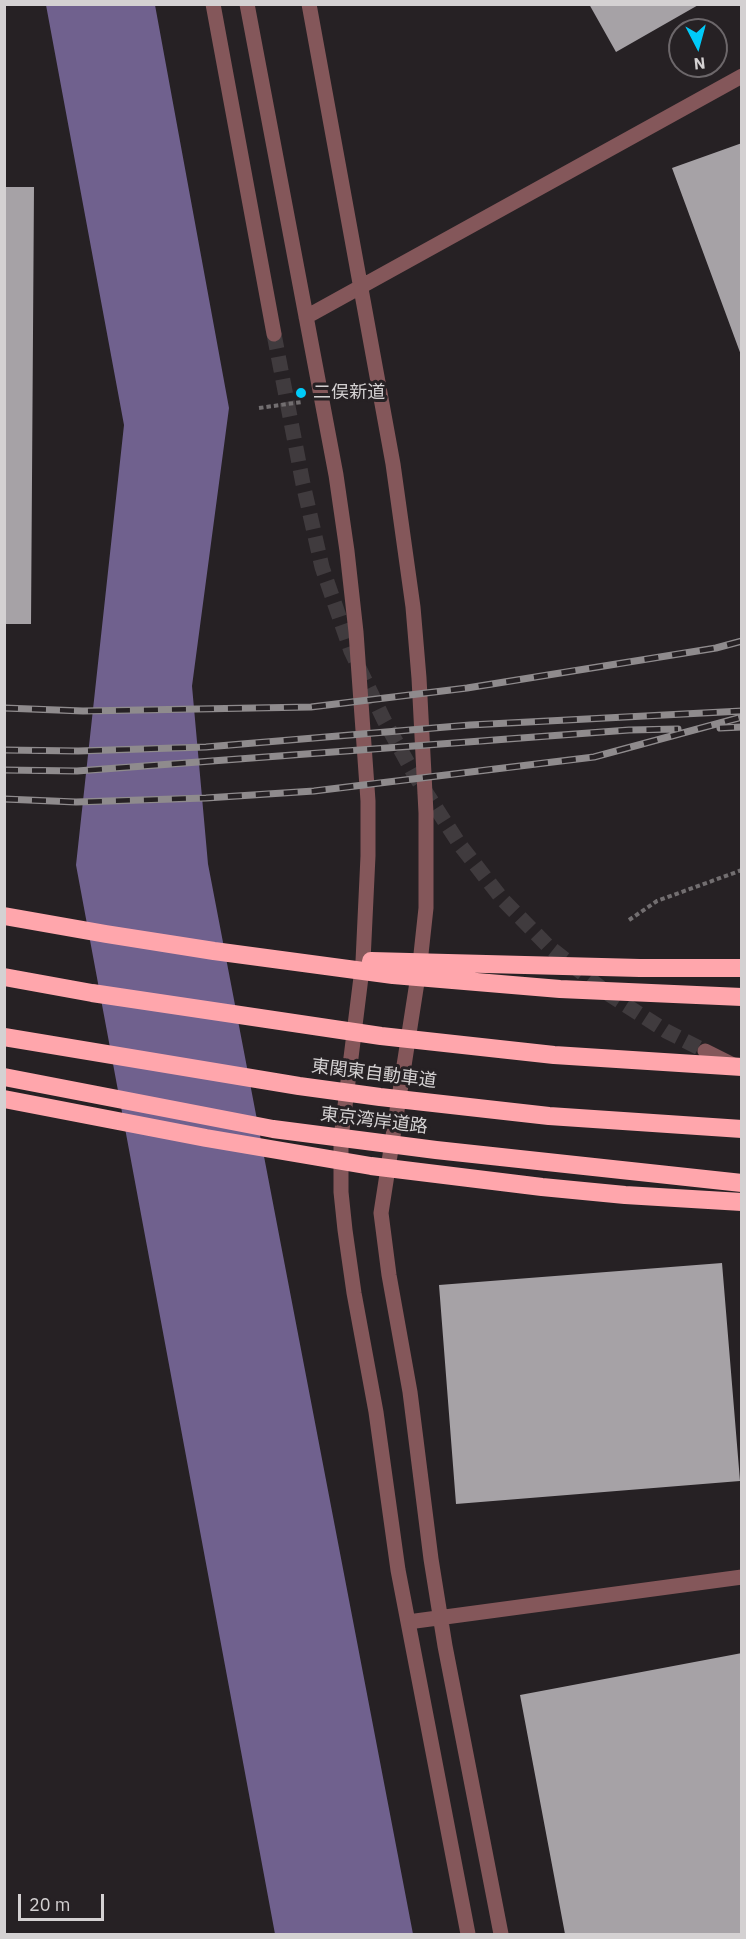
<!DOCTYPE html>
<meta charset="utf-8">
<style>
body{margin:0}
#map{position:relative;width:746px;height:1939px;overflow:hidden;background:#262124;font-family:"IBM Plex Sans",sans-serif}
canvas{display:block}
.frame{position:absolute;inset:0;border:6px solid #d4d1d2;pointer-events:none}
.north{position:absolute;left:668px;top:18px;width:60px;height:60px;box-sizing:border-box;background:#262124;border:2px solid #6c676a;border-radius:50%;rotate:174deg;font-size:16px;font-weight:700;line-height:24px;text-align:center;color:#d4d1d2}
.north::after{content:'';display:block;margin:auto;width:21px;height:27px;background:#00cbf9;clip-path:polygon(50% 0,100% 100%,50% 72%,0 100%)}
.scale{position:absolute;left:18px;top:1894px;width:86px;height:27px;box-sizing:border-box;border:3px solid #d4d1d2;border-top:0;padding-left:8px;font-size:18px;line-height:21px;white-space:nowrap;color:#d4d1d2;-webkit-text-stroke:4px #262124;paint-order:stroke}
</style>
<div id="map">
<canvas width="746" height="1939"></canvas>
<div class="frame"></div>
<div class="north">N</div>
<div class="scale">20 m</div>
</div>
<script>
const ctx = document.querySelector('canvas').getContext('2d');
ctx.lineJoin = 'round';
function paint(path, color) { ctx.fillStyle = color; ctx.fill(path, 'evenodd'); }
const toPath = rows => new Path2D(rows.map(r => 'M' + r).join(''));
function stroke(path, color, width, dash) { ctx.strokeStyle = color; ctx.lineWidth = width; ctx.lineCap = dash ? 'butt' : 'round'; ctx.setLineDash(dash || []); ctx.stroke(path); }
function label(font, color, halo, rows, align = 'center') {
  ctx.font = font + ' "IBM Plex Sans","Noto Sans JP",sans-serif'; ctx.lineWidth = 6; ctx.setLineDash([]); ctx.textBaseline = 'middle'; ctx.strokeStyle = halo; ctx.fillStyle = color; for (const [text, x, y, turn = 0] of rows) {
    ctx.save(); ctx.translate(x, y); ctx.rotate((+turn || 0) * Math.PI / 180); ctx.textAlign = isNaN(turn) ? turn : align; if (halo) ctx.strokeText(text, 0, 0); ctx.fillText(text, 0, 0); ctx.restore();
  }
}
paint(toPath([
 [46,5,155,5,229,408,192,686,208,864,413,1934,275,1934,76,865,124,425]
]), '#70618e');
paint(toPath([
 [589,4,700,4,616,52],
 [742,143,742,355,741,355,672,168],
 [4,187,34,187,31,624,4,624],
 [722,1263,740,1481,456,1504,439,1285],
 [742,1653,742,1934,565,1934,520,1695]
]), '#a6a2a6');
stroke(toPath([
 [274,334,303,484,322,567,351,651,384,720,414,774,460,845,503,900,548,946,610,995,666,1031,705,1051]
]), '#403b3e', 15, [15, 8]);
stroke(toPath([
 [259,408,302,402],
 [629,920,657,901,742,870]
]), '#726e70', 4, [4.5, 3]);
stroke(toPath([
 [213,4,274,334],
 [247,4,336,475,347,551,356,632,368,801,368,856,363,961,341,1138,341,1192,345,1230,354,1293,376,1412,398,1570,468,1934],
 [309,4,393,464,413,607,419,678,426,813,426,908,420,963,381,1213,389,1275,410,1392,431,1559,445,1646,501,1934],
 [306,317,742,76],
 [705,1051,733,1065],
 [408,1622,742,1577]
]), '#84575a', 15);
stroke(toPath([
 [4,916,106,934,214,951,393,975,560,989,742,997],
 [371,961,640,968,742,968],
 [4,977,92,993,381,1036,554,1055,742,1067],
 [4,1037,299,1086,380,1097,549,1116,742,1129],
 [4,1077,273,1129,436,1150,742,1183],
 [4,1099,206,1138,371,1166,542,1187,625,1195,742,1202]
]), '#ffa6ac', 18);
const rail = toPath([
 [4,708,83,711,311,707,467,688,716,648,742,641],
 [720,728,742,727],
 [4,750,78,751,206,747,470,725,742,711],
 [4,770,77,771,629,730,678,729],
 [4,799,76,802,206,798,314,791,594,757,742,717]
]);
stroke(rail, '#8f8b8d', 7);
stroke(rail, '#262124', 4.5, [14]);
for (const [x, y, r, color] of [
 [301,393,6,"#00cbf9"]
]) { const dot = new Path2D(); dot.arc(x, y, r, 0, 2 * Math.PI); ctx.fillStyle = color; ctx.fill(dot); stroke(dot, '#262124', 2); }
label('18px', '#d4d1d2', '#262124', [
 ["二俣新道",313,393]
], 'left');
label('18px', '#d4d1d2', '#262124', [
 ["東関東自動車道",374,1074,7],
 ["東京湾岸道路",374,1121,7]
]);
</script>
